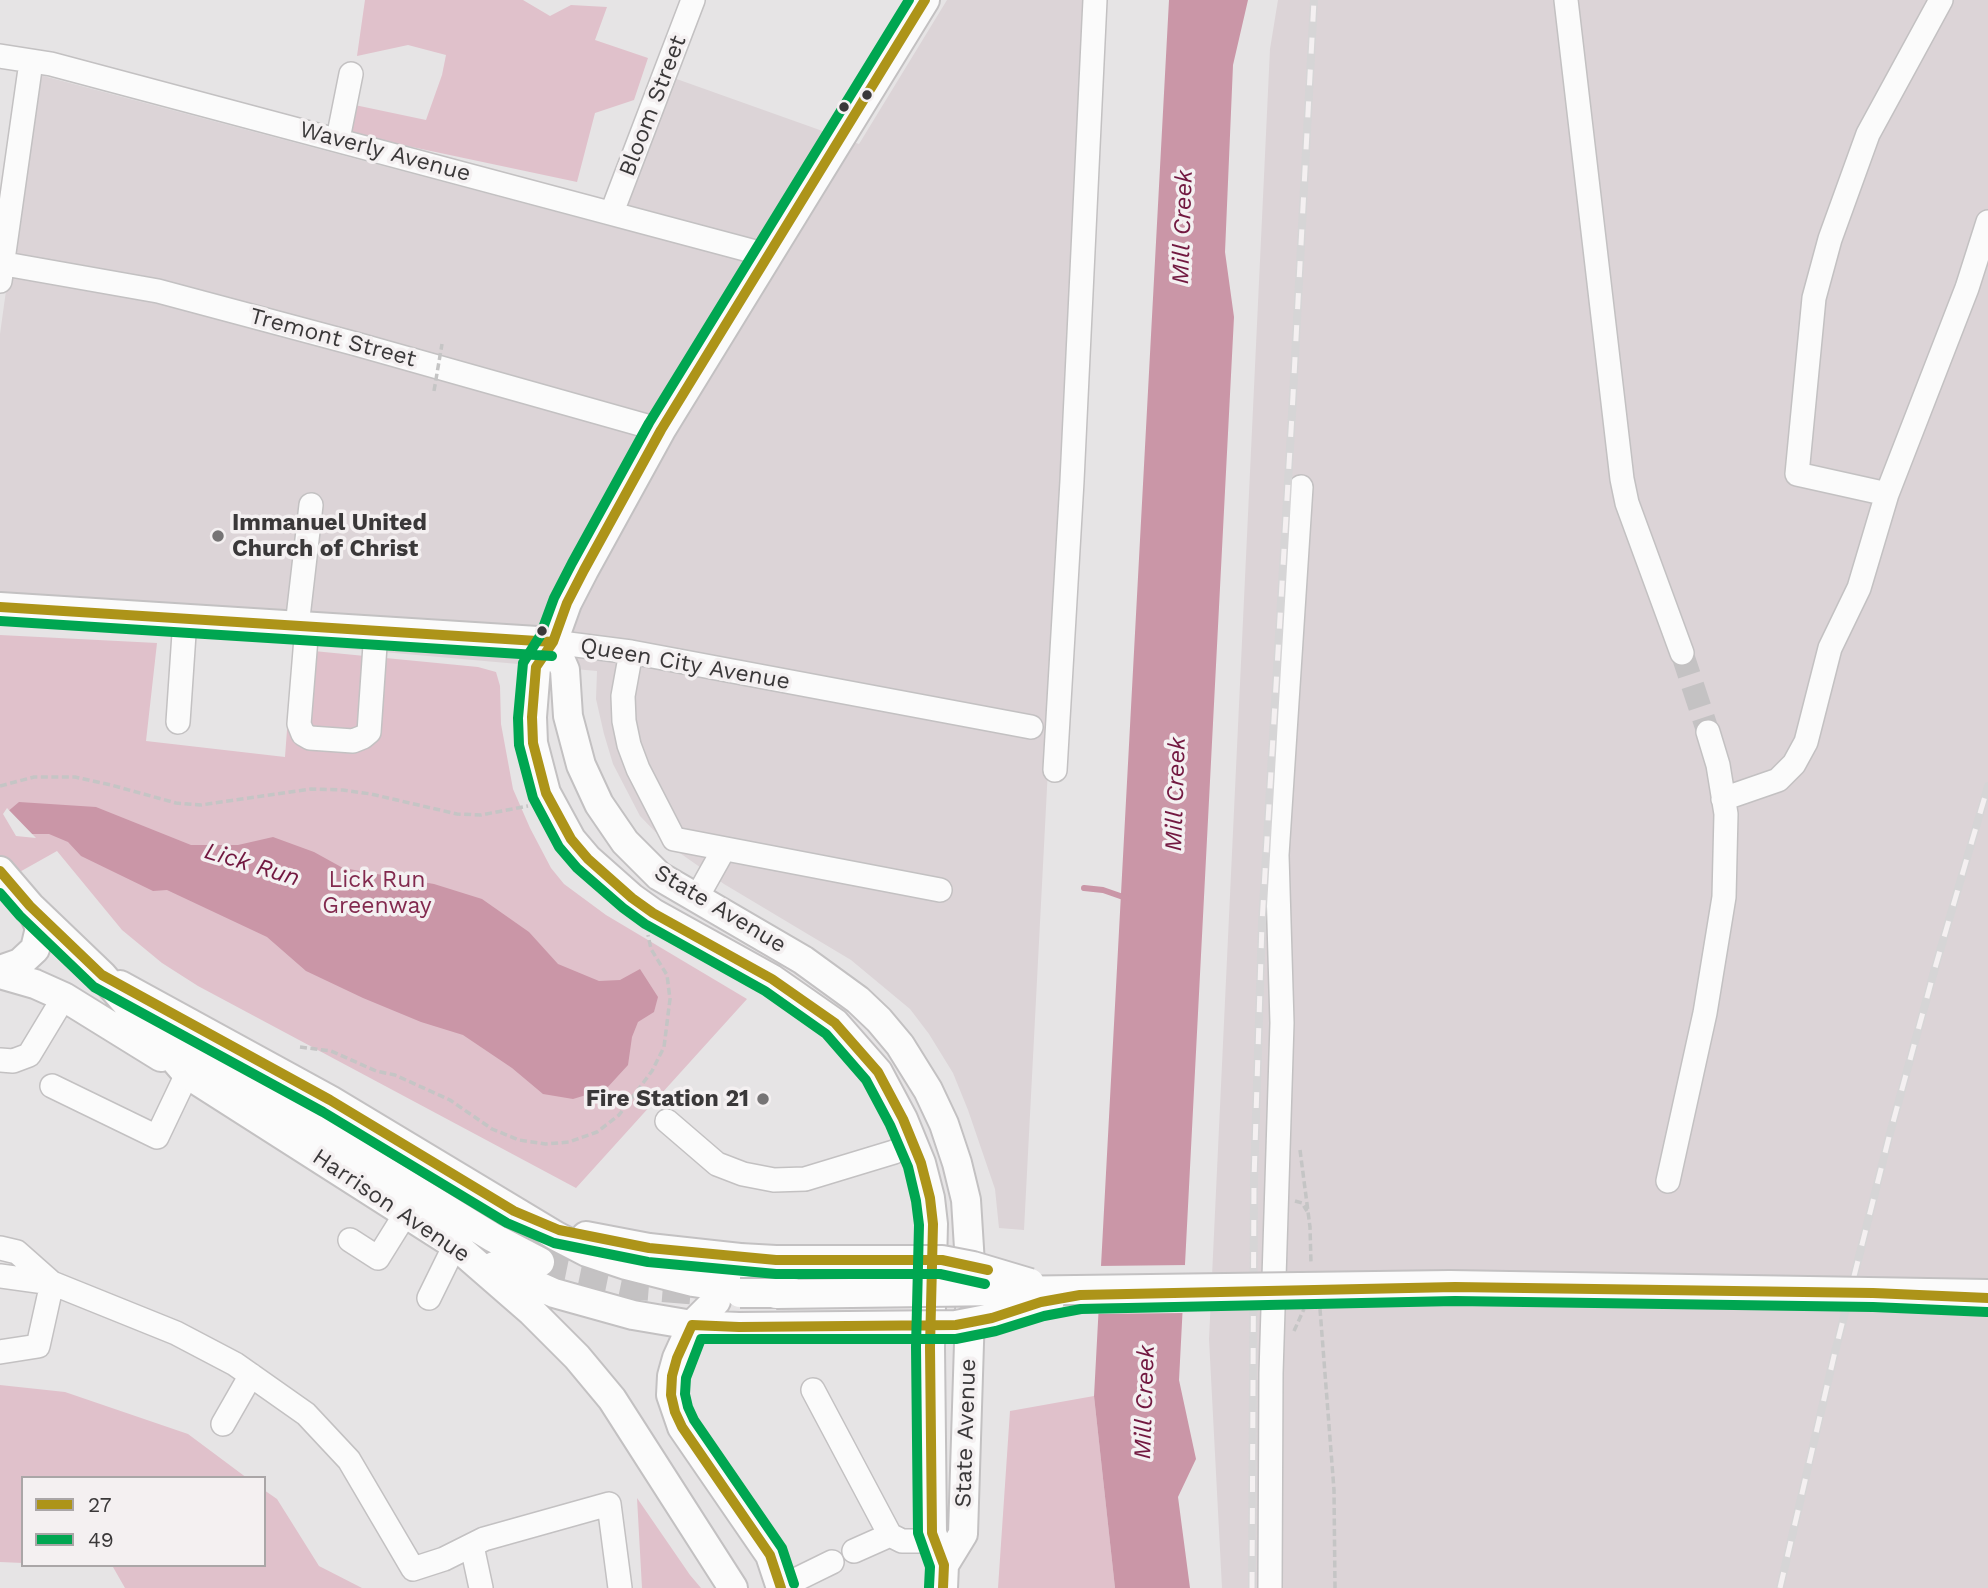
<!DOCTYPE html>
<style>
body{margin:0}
#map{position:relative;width:1988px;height:1588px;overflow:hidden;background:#e6e4e5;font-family:"Work Sans",sans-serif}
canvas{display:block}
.legend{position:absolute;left:21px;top:1476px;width:245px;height:91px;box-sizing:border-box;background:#f4f0f1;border:2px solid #aaa6a7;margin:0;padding:9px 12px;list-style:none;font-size:21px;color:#3a3839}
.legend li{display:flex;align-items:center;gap:14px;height:35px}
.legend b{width:35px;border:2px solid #aaa6a7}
</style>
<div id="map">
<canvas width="1988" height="1588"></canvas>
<ul class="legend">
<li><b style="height:9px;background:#ad9419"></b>27</li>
<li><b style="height:9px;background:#00a651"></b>49</li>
</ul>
</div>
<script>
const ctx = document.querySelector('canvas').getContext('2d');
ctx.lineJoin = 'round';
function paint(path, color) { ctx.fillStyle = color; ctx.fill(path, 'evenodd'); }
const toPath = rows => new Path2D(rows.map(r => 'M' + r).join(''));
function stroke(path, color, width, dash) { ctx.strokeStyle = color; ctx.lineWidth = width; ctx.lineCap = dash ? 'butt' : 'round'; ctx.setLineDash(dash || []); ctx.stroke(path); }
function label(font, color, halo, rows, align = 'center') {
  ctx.font = font + ' "Work Sans",sans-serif'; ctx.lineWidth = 7; ctx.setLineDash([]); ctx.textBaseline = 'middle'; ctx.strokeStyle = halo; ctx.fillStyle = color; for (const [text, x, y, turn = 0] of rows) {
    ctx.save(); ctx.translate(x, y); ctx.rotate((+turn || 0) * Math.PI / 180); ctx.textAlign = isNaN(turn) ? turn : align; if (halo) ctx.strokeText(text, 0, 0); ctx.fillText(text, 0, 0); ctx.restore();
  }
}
paint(toPath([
 [947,0,1088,0,1024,1230,999,1228,995,1189,968,1110,953,1073,929,1034,910,1009,851,960,724,884,667,844,640,816,613,764,604,734,596,699,597,671,0,618,0,334,36,74,613,227,671,77,859,144],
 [1278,0,1988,0,1988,1588,1222,1588,1209,1339,1270,49]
]), '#dcd4d7');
paint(toPath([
 [365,0,523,0,550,16,571,5,607,7,595,40,648,58,634,100,595,113,577,182,346,133,350,104,426,120,442,75,446,55,408,45,357,56],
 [0,635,157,643,146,741,285,757,293,649,478,667,496,672,500,686,501,724,513,789,530,828,551,868,564,884,606,915,747,999,576,1188,198,986,162,963,122,930,57,851,0,883],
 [0,1385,65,1392,188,1434,247,1478,23,1478,23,1563,0,1562],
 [1094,1396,1115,1588,998,1588,1010,1411],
 [264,1490,277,1499,319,1566,362,1588,125,1588,113,1567,80,1565,264,1565],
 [637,1498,690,1575,701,1588,642,1588]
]), '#e0c1cb');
paint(toPath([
 [1169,0,1248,0,1233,65,1225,252,1234,317,1179,1380,1196,1459,1178,1497,1190,1588,1115,1588,1094,1396],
 [19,802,96,807,191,845,238,845,273,837,314,852,343,868,434,884,482,899,529,932,558,964,599,981,620,980,640,969,658,997,654,1012,638,1022,632,1037,628,1065,606,1089,573,1099,543,1094,512,1068,463,1035,421,1022,363,998,306,971,267,937,167,890,153,891,81,856,68,842,49,834,18,834,6,813]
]), '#ca96a7');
paint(toPath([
 [7,808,36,838,16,836,3,814],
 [1189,1265,1186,1313,1094,1314,1097,1266]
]), '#e6e4e5');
stroke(toPath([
 [1084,888,1103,890,1126,898]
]), '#ca96a7', 6);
stroke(toPath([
 [1682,653,1708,732]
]), '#c4c2c3', 23, [23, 11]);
stroke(toPath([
 [540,1262,565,1271,638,1286,698,1291]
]), '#c4c2c3', 28, [28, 14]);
const minor = toPath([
 [1566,0,1622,479,1627,503,1682,653],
 [0,56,51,64,767,255],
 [338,139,351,74],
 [612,212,693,0],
 [0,263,158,291,356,344,661,430],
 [0,281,31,62],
 [1887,494,1967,288,1988,222],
 [297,626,311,505],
 [307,626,299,724,303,734,310,738,353,741,363,737,369,732,376,631],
 [553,642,631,652,1031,727],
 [631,652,623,696,624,721,629,745,638,769,674,839,940,890],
 [178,722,185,619],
 [1055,770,1072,481,1095,0],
 [1723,799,1778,780,1794,764,1806,742,1830,648,1859,588,1887,494,1797,474,1814,298,1830,239,1868,134,1941,0],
 [696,899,724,849],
 [0,1060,13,1061,29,1055,64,997],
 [52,1086,157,1137,187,1074],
 [667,1121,717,1164,743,1174,774,1180,805,1179,894,1152,913,1142],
 [1668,1181,1705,1013,1724,897,1726,814,1718,765,1708,732],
 [350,1240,378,1258,406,1213],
 [0,1248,17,1252,52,1283],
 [0,1276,52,1283],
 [429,1298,455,1245],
 [0,1352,38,1346,52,1283,176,1333,235,1364,306,1414,349,1460,413,1569,444,1559,484,1539,609,1504,620,1588],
 [813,1390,890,1535,902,1541,924,1541,932,1533],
 [223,1424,251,1375],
 [472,1546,481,1588],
 [854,1551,890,1535],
 [781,1587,832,1562],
 [1270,1588,1271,1373,1282,1023,1277,855,1301,487]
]);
const major = toPath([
 [925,0,661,430,584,570,567,603,553,642,536,667,532,717,533,743,546,793,571,839,588,859,632,898,653,913,772,979,835,1023,878,1072,903,1119,921,1163,930,1198,933,1224,930,1347,932,1533,944,1565,943,1588],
 [0,607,553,642],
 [553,642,565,670,568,716,581,765,599,804,625,842,659,876,803,960,858,1000,879,1020,900,1045,928,1090,944,1124,957,1163,966,1200,971,1280,963,1534,944,1565],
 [0,871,30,906,102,975,187,1074,455,1245,532,1312,577,1357,612,1399,733,1588],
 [0,970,20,963,35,949,40,928,30,906],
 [0,974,35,984,64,997,161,1057],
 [120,985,330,1100,556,1236,587,1252,626,1265,693,1282,766,1293],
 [168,1038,492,1237,540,1262],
 [586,1236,649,1248,740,1258],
 [494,1266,554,1293,633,1315,692,1325,739,1327],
 [716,1301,692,1325,677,1358,672,1376,671,1395,682,1427,770,1555,781,1588]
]);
stroke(minor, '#c3c1c2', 26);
stroke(major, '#c3c1c2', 32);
stroke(toPath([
 [0,786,34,777,75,777,111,785,176,803,201,805,311,789,343,790,371,794,457,814,481,815,528,806],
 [300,1047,331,1051,376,1071,395,1075,450,1100,492,1129,519,1140,546,1144,569,1142,597,1132,619,1115,652,1071,664,1047,670,999,667,975,651,949,648,935],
 [1300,1150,1310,1227,1311,1264],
 [1295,1201,1302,1203,1307,1211],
 [1320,1309,1334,1490,1335,1588],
 [1294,1331,1304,1309]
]), '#c5c5c5', 3.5, [7, 3.5]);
stroke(minor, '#fbfbfb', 23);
stroke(major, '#fbfbfb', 28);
const rail = toPath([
 [1252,1588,1254,1180,1262,923,1292,414,1314,0],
 [1780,1588,1834,1356,1889,1137,1935,968,1988,786]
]);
stroke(rail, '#d6d5d6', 8);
stroke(rail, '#f4f0f1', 5, [16]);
const majorBridge = toPath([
 [740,1258,776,1260,942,1260,973,1266,1030,1283],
 [740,1293,794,1293],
 [776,1294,1450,1285,1988,1294],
 [739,1327,956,1325,992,1318,1050,1301]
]);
stroke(majorBridge, '#c3c1c2', 32, []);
stroke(toPath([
 [434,391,442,344]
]), '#c5c5c5', 3.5, [7, 3.5]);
stroke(majorBridge, '#fbfbfb', 28);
stroke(toPath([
 [925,0,661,430,584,570,567,603,553,642,536,667,532,717,533,743,546,793,571,839,588,859,632,898,653,913,772,979,835,1023,878,1072,903,1119,921,1163,930,1198,933,1224,930,1347,932,1533,944,1565,943,1588],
 [0,607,553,642],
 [0,871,30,906,102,975,330,1100,514,1211,559,1230,649,1248,776,1260,942,1260,988,1270],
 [781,1588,770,1555,682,1427,675,1412,671,1395,672,1376,677,1358,692,1325,739,1327,956,1325,992,1318,1041,1302,1080,1295,1455,1287,1873,1293,1988,1298]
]), '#ad9419', 10);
stroke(toPath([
 [909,0,649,423,572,563,554,598,540,636,523,663,518,718,519,745,533,798,559,847,577,868,623,908,645,924,765,991,826,1034,866,1080,890,1125,908,1167,916,1201,919,1225,916,1347,918,1533,930,1567,929,1587],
 [0,621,552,656],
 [0,893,20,916,94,987,323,1112,507,1223,554,1243,648,1262,776,1274,940,1274,985,1284],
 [794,1584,782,1548,694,1420,688,1407,685,1394,686,1378,701,1339,956,1339,996,1331,1044,1316,1081,1309,1455,1301,1873,1307,1987,1312]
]), '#00a651', 10);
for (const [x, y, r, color] of [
 [867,95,6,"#3a3839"],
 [844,107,6,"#3a3839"],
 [218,536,7,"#767475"],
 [542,631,6,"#3a3839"],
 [763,1099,7,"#767475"]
]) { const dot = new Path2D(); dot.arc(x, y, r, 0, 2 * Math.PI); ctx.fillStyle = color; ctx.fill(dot); stroke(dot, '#f4f0f1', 2.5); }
label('23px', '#3a3839', '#f4f0f1', [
 ["Bloom Street",653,106,-69],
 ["Waverly Avenue",385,152,15],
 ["Tremont Street",333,338,15],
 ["Queen City Avenue",685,664,10],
 ["State Avenue",720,909,31],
 ["Harrison Avenue",391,1206,34],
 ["State Avenue",966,1433,-88]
]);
label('bold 23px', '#3a3839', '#f4f0f1', [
 ["Immanuel United",232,523],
 ["Church of Christ",232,549],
 ["Fire Station 21",749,1099,"right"]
], 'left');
label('23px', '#82294e', '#f4f0f1', [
 ["Lick Run",377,880],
 ["Greenway",377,906]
]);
label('italic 24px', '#721840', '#f4f0f1', [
 ["Mill Creek",1183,227,-88],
 ["Mill Creek",1176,794,-88],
 ["Lick Run",252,865,17],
 ["Mill Creek",1145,1402,-88]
]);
</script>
